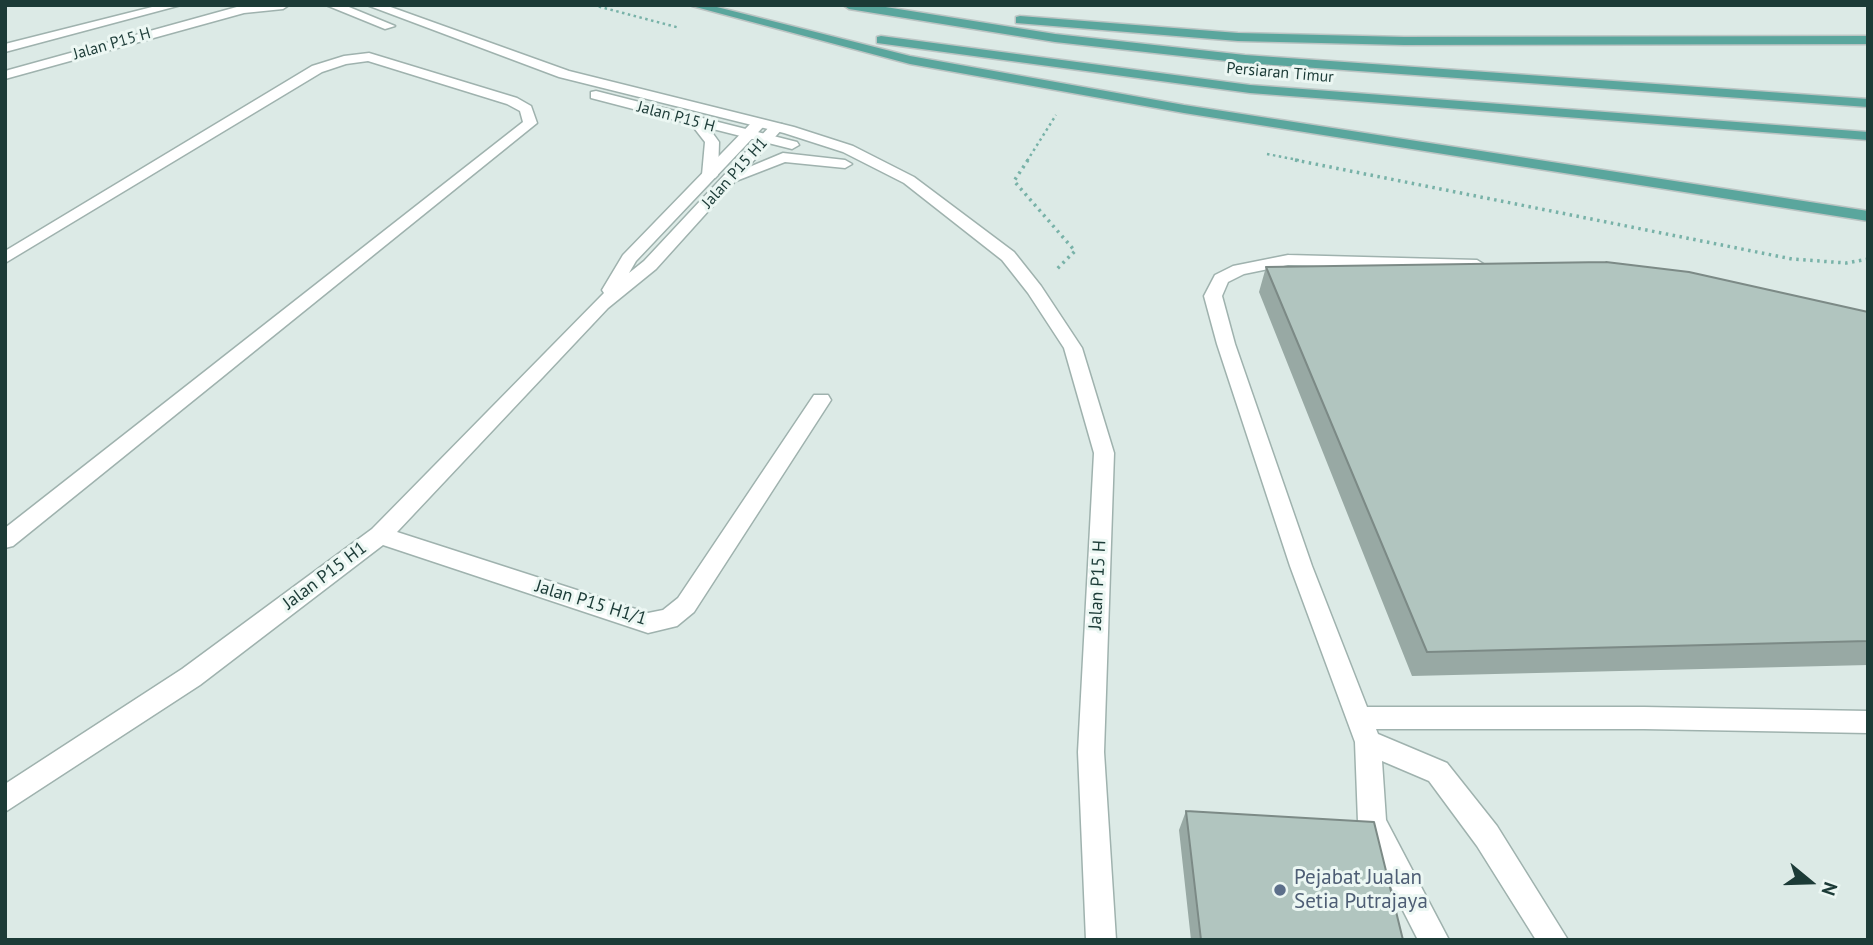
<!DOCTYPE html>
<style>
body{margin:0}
#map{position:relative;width:1873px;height:945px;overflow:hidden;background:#dceae6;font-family:"PT Sans",sans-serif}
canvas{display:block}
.frame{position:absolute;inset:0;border:7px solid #1c3b37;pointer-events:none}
.north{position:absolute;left:1775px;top:847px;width:70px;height:70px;-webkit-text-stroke:5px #ecf7f3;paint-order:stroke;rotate:109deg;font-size:19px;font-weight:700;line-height:28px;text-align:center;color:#1c3b37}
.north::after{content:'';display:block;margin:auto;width:24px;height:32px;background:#1c3b37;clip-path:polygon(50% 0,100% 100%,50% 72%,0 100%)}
</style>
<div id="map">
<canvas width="1873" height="945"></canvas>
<div class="frame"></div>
<div class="north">N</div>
</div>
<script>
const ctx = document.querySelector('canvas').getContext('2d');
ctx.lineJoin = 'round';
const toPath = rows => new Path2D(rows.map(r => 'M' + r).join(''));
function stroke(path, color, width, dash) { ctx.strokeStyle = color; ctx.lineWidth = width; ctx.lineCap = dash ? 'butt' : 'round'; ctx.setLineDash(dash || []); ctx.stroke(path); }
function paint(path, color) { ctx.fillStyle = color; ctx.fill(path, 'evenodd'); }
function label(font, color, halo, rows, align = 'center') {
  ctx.font = font + ' "PT Sans",sans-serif'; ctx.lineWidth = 6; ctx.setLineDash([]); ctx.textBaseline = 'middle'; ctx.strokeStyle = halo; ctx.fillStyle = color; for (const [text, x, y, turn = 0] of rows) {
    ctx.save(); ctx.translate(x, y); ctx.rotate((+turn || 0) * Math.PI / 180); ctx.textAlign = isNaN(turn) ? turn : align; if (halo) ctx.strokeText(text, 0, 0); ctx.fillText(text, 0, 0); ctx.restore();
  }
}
const service = toPath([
 [160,5,181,5,5,52,5,44,160,5],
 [1288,255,1477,260,1485,265,1477,270,1288,265,1244,274,1228,282,1222,296,1235,344,1312,566,1367,707,1644,707,1868,711,1868,733,1644,729,1376,729,1378,734,1447,763,1497,826,1568,940,1536,940,1477,846,1429,781,1382,761,1386,820,1449,940,1418,940,1358,822,1355,742,1290,566,1217,344,1204,296,1215,275,1233,266,1288,255]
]);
const minor = toPath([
 [369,53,517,98,531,106,537,123,13,546,5,548,5,528,523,122,520,111,507,104,368,61,346,64,322,72,5,263,5,251,312,66,344,56,369,53],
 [759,119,766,123,764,126,636,261,629,273,644,261,772,124,782,124,784,127,656,269,608,308,397,532,648,613,663,610,678,598,814,395,828,395,831,400,694,612,677,626,648,633,383,545,200,685,5,812,5,784,182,669,372,529,604,293,602,290,623,255,754,120,759,119]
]);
const tertiary = toPath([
 [244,5,289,5,283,9,244,13,5,79,5,71,244,5],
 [326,5,344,5,395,26,385,29,326,5],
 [367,5,385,5,569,71,794,127,853,146,914,177,1014,252,1041,286,1082,348,1114,453,1104,752,1116,940,1086,940,1078,752,1094,453,1064,348,1028,293,1002,260,904,183,843,152,784,133,559,77,367,5],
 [596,91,797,142,799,145,792,149,709,128,719,142,718,175,715,178,705,178,702,175,705,142,691,124,591,98,591,92,596,91],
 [783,153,845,160,852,164,845,168,785,162,736,181,731,183,723,178,783,153]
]);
const primary = toPath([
 [709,5,910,56,1184,105,1868,211,1868,221,1184,113,910,64,692,6,709,5],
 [843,5,873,5,1055,34,1245,55,1868,99,1868,107,1245,63,1055,42,849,9,843,5],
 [1020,16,1238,33,1404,37,1868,36,1868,44,1404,45,1238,41,1016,23,1016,17,1020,16],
 [881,36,1250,85,1868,132,1868,140,1250,93,877,43,877,37,881,36]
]);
stroke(service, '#9fb2ae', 3);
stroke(minor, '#9fb2ae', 3);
stroke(tertiary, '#9fb2ae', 3);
stroke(primary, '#bbc4c3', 3);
stroke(toPath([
 [593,5,680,28],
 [1267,154,1303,161],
 [1027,161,1056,115]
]), '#78b2a8', 2.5, [2.5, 3.5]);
stroke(toPath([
 [1028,160,1014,181,1075,251,1056,270],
 [1295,160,1792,259,1846,263,1868,259]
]), '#78b2a8', 3.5, [2.5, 4.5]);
paint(service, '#fff');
paint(minor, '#fff');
paint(tertiary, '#fff');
paint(primary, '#5aa69d');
paint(toPath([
 [1266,267,1868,312,1868,665,1412,676,1259,292],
 [1186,811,1403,940,1191,940,1179,830]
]), '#98a9a4');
const building = toPath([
 [1606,262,1689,272,1868,312,1868,641,1427,652,1266,267,1606,262],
 [1186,811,1374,822,1403,940,1201,940,1186,811]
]);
paint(building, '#b1c5bf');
stroke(building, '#7c8a86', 2);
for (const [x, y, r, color] of [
 [1280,890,7,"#5c6f8a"]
]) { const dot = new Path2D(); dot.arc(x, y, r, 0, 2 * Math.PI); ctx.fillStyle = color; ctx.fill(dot); stroke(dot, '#ecf7f3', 2.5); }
label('16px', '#1c3b37', '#ecf7f3', [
 ["Jalan P15 H",112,44,-16],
 ["Persiaran Timur",1280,73,5],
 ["Jalan P15 H",676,117,15],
 ["Jalan P15 H1",735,173,-48]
]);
label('18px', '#1c3b37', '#ecf7f3', [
 ["Jalan P15 H1",325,576,-37],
 ["Jalan P15 H",1098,585,-87],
 ["Jalan P15 H1/1",591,603,17]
]);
label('21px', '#4e5e75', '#ecf7f3', [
 ["Pejabat Jualan",1294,878],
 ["Setia Putrajaya",1294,902]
], 'left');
</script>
